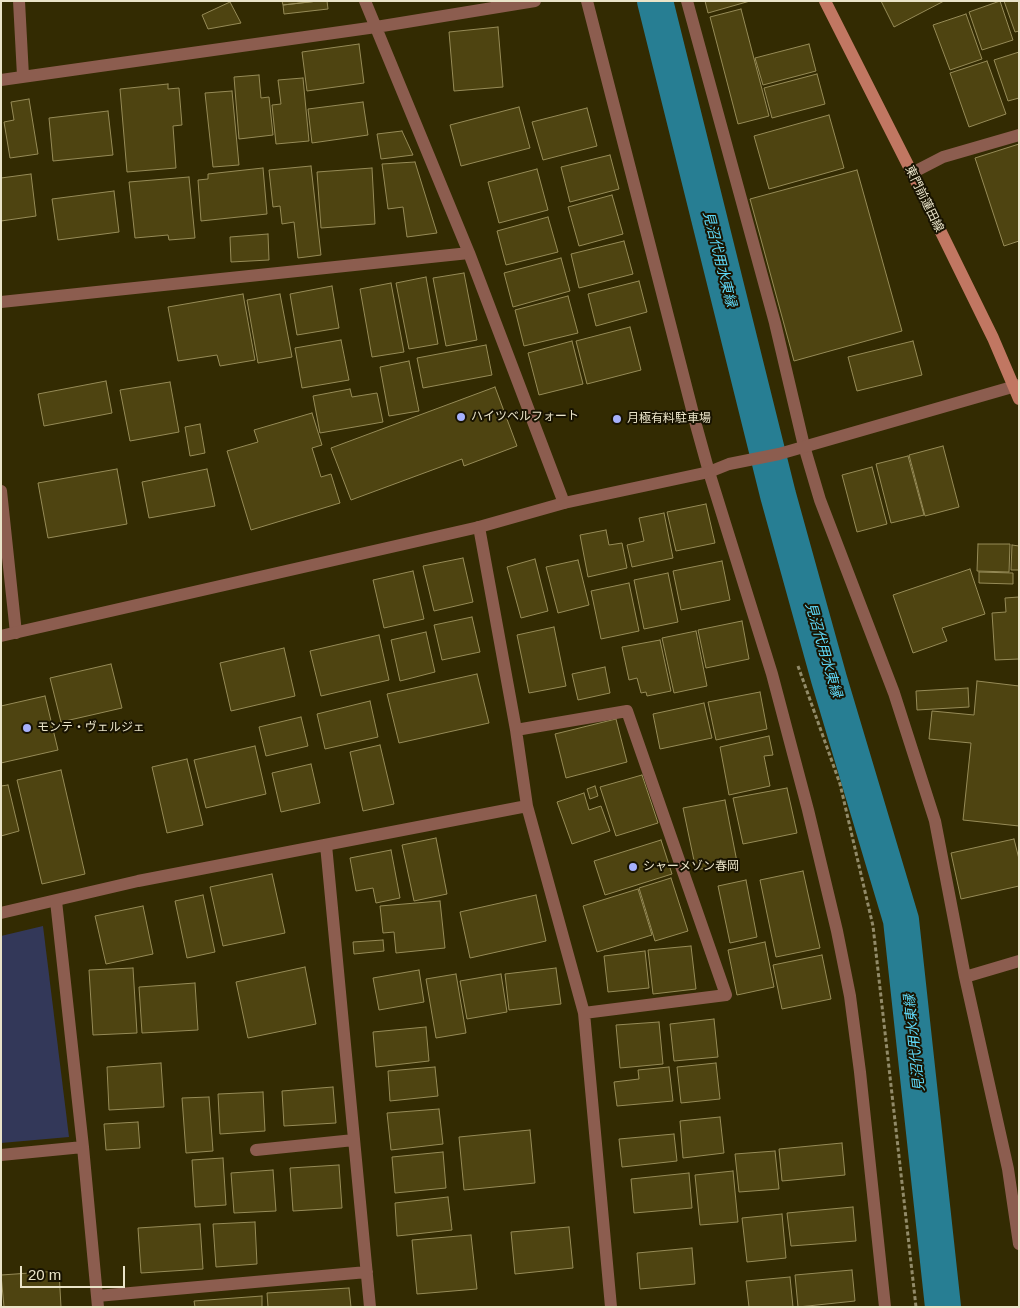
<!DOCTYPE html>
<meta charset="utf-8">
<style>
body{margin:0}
#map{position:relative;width:1020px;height:1308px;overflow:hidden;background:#332b02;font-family:Helvetica,sans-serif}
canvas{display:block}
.frame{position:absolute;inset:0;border:2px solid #eae4c9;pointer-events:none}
.scale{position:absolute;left:20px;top:1266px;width:105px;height:22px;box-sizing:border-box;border:2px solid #eae4c9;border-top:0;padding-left:6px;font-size:15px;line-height:18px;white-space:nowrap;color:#eae4c9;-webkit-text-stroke:4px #181301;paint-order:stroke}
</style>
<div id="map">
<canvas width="1020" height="1308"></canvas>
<div class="frame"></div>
<div class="scale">20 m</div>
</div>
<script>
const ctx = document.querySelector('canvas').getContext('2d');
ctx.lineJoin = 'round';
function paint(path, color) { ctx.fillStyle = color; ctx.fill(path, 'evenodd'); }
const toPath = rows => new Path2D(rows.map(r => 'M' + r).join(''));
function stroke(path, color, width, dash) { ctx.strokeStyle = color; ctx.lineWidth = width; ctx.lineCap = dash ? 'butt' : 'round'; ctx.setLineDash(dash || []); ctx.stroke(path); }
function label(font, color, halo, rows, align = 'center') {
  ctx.font = font + ' Helvetica,"Noto Sans JP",sans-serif'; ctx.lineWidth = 4; ctx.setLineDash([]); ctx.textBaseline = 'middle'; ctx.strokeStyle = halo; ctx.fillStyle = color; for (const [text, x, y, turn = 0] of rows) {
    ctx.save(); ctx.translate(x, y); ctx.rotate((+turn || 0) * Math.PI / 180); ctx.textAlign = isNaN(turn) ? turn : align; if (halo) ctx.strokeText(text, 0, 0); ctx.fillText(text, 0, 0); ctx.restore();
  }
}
paint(toPath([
 [43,926,69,1137,1,1143,1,936]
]), '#333859');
stroke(toPath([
 [655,1,778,495,829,679,901,920,943,1307]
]), '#277e93', 36);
const building = toPath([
 [282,1,318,1,283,5,282,1],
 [318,1,327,1,328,9,284,14,283,5,318,1],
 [705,1,750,1,708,13,705,1],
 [881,1,944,1,894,27,881,1],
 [1000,1,1013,40,982,50,969,12,1000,1],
 [1004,1,1019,1,1019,31,1015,32,1004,1],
 [230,2,241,23,208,29,202,15,230,2],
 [741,9,769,116,738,124,710,17,741,9],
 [966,14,982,59,950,70,933,25,966,14],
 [498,27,503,87,454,91,449,32,498,27],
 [359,44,364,83,307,91,302,52,359,44],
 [809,44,816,71,763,85,755,58,809,44],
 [1019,52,1019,98,1008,101,994,60,1019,52],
 [987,61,1006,114,969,127,950,73,987,61],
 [817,74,825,104,772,118,764,88,817,74],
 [259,75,261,98,269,97,273,135,239,139,234,77,259,75],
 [303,78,309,141,276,144,272,105,281,104,278,80,303,78],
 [168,84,168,89,179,88,182,125,173,126,176,168,127,172,120,89,168,84],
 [232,91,239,165,213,167,205,93,232,91],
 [29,99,38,154,10,158,4,122,14,120,11,102,29,99],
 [363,102,368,135,312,143,308,109,363,102],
 [519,107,530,148,461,166,450,125,519,107],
 [587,108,597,146,543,160,532,122,587,108],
 [108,111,113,155,53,161,49,118,108,111],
 [829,115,844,168,769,189,754,136,829,115],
 [402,131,413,155,381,159,377,134,402,131],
 [1019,144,1019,241,1004,246,975,158,1019,144],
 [610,155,619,189,570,202,561,167,610,155],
 [415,162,437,233,407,237,403,207,388,209,382,164,415,162],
 [311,166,321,255,298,258,294,222,282,224,280,206,273,207,269,170,311,166],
 [263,168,267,214,201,221,198,180,208,179,208,174,263,168],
 [372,168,375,224,321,228,317,172,372,168],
 [537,169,548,210,499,223,488,182,537,169],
 [857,170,902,331,794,361,750,199,857,170],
 [31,174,36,216,1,221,1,178,31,174],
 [189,177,195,238,169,240,168,235,135,238,129,182,189,177],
 [114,191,119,232,58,240,52,199,114,191],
 [612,195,623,234,579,246,568,207,612,195],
 [548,217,558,252,506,265,497,231,548,217],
 [268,234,269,260,231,262,230,237,268,234],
 [624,241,633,274,579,288,571,254,624,241],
 [561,258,570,291,513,307,504,273,561,258],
 [464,273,477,340,446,346,433,278,464,273],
 [426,277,438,344,409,349,396,283,426,277],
 [639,281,647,312,596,326,588,294,639,281],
 [391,283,404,352,372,357,360,289,391,283],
 [332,286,339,328,297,335,290,294,332,286],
 [243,294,255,360,220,366,217,355,178,361,168,307,243,294],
 [280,294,292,357,258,363,247,300,280,294],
 [568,296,578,333,524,346,515,310,568,296],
 [630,327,641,370,587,384,576,341,630,327],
 [341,340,349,380,302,388,295,348,341,340],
 [572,341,583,384,539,395,528,353,572,341],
 [913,341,922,375,857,391,848,357,913,341],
 [486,345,492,375,423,388,417,358,486,345],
 [409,361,419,411,389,416,380,367,409,361],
 [106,381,112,413,44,426,38,394,106,381],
 [170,382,179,432,130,441,120,390,170,382],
 [495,387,517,446,464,466,462,459,351,500,331,448,495,387],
 [350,389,352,397,377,393,383,422,320,433,313,396,350,389],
 [312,413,322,445,312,448,321,477,331,474,340,503,251,530,227,451,258,442,254,430,312,413],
 [200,424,205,453,190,456,185,427,200,424],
 [943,446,959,507,925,516,909,455,943,446],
 [908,456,924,515,891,523,876,464,908,456],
 [872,467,887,524,857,532,842,475,872,467],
 [117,469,127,524,48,538,38,483,117,469],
 [207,469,215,506,149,518,142,482,207,469],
 [706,504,715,543,676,551,667,512,706,504],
 [664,513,673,558,632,567,627,545,644,541,639,518,664,513],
 [606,530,609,545,622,543,627,568,588,577,580,535,606,530],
 [978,544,1010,544,1009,572,977,571,978,544],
 [1012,545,1019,546,1019,570,1011,570,1012,545],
 [463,558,473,602,434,611,423,566,463,558],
 [535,559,548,611,521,618,507,567,535,559],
 [578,560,589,605,558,613,546,567,578,560],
 [722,561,730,600,681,610,673,571,722,561],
 [970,569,985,614,942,628,947,641,913,653,893,595,970,569],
 [413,571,424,619,384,628,373,580,413,571],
 [979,572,1013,573,1013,584,979,583,979,572],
 [668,573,678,622,644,629,634,580,668,573],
 [629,583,639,631,601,639,591,591,629,583],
 [1019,597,1019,659,995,660,992,613,1006,612,1005,598,1019,597],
 [472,617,480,652,442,660,434,625,472,617],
 [742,621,749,659,706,668,698,630,742,621],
 [554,627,566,686,529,693,517,635,554,627],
 [696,631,707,686,674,693,662,638,696,631],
 [426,632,435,672,400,681,391,640,426,632],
 [379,635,389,680,321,696,310,651,379,635],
 [660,640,671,691,647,696,646,692,641,693,637,678,629,680,622,647,660,640],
 [284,648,295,696,231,711,220,663,284,648],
 [111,664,122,708,61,722,50,678,111,664],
 [605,667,610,693,578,700,572,674,605,667],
 [477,674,489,723,399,743,387,694,477,674],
 [977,681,1019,686,1019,826,963,820,971,743,929,739,932,711,974,715,977,681],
 [968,688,969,707,917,710,916,691,968,688],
 [760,692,767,729,716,740,708,702,760,692],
 [45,696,58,750,1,763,1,706,45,696],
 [370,701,378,737,325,749,317,714,370,701],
 [704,703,712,738,660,749,653,714,704,703],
 [301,717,308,746,266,756,259,727,301,717],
 [616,719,627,762,566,778,555,734,616,719],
 [769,736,773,755,764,756,770,786,729,795,720,747,769,736],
 [380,745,394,804,363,811,350,752,380,745],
 [255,746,266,794,206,808,194,760,255,746],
 [187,759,203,825,167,833,152,767,187,759],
 [311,764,320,803,281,812,272,773,311,764],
 [61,770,85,874,42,884,17,780,61,770],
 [642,775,658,823,616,836,600,787,642,775],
 [8,785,19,831,1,836,1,786,8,785],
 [595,786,598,796,590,799,587,789,595,786],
 [787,788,797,833,743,844,733,798,787,788],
 [584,793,589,810,601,806,610,831,572,844,557,802,584,793],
 [725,800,737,862,696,870,683,808,725,800],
 [436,838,447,894,414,901,402,845,436,838],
 [1014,839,1019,859,1019,886,961,899,951,853,1014,839],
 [661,840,672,874,605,895,594,861,661,840],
 [391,850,400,898,376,903,373,888,356,891,350,858,391,850],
 [803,871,820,948,776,957,760,880,803,871],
 [272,874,285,933,223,946,210,887,272,874],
 [671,878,688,931,655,941,639,888,671,878],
 [746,880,757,937,730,943,718,886,746,880],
 [638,889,652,935,597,952,583,906,638,889],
 [203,895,215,952,187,958,175,901,203,895],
 [536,895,546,941,470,958,460,912,536,895],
 [440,901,445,948,396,953,394,932,383,933,380,906,440,901],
 [143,906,153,954,106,964,95,916,143,906],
 [383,940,384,951,354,954,353,942,383,940],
 [765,942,774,987,737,995,728,950,765,942],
 [691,946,696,989,653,994,648,950,691,946],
 [645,951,649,988,608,992,604,956,645,951],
 [822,955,831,999,782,1009,773,965,822,955],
 [305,967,316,1024,248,1038,236,982,305,967],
 [133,968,137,1033,93,1035,89,970,133,968],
 [556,968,561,1004,509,1010,505,974,556,968],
 [419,970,424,1002,379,1010,373,978,419,970],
 [456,974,466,1033,436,1038,426,979,456,974],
 [501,974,507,1012,467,1019,460,981,501,974],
 [195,983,198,1030,142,1033,139,987,195,983],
 [714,1019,718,1057,674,1061,670,1024,714,1019],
 [659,1022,663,1064,620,1068,616,1025,659,1022],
 [426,1027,429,1061,376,1067,373,1032,426,1027],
 [161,1063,164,1107,109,1110,107,1067,161,1063],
 [716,1063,720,1099,681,1103,677,1067,716,1063],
 [435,1067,438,1096,390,1101,388,1071,435,1067],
 [669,1067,673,1101,617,1106,614,1082,639,1079,638,1070,669,1067],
 [333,1087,336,1123,284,1126,282,1091,333,1087],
 [263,1092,265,1131,220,1134,218,1094,263,1092],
 [209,1097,213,1151,186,1153,182,1098,209,1097],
 [439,1109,443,1144,391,1150,387,1113,439,1109],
 [720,1117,724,1153,683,1158,680,1121,720,1117],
 [138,1122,140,1148,106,1150,104,1124,138,1122],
 [530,1130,535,1183,464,1190,459,1137,530,1130],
 [674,1134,677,1161,622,1167,619,1139,674,1134],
 [842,1143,845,1175,782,1181,779,1149,842,1143],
 [775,1151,779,1189,739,1192,735,1154,775,1151],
 [443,1152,446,1188,395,1193,392,1157,443,1152],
 [223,1158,226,1205,195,1207,192,1160,223,1158],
 [339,1165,342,1208,293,1211,290,1168,339,1165],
 [273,1170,276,1211,234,1213,231,1173,273,1170],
 [733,1171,738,1222,700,1225,695,1175,733,1171],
 [689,1173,692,1208,634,1213,631,1179,689,1173],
 [448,1197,452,1230,397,1236,395,1203,448,1197],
 [853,1207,856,1241,791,1246,787,1213,853,1207],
 [782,1214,786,1258,747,1262,742,1218,782,1214],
 [255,1222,257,1264,216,1267,213,1224,255,1222],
 [200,1224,203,1269,141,1273,138,1228,200,1224],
 [569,1227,573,1268,515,1274,511,1232,569,1227],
 [471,1235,477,1289,417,1294,412,1240,471,1235],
 [692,1248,695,1284,640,1289,637,1253,692,1248],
 [852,1270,855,1301,798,1307,795,1275,852,1270],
 [59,1271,61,1307,4,1307,1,1275,59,1271],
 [790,1277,793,1307,749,1307,746,1281,790,1277],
 [349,1288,351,1307,268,1307,267,1293,349,1288],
 [262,1296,262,1307,195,1307,194,1301,262,1296]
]);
paint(building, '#4e4411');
stroke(building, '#968b57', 1);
stroke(toPath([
 [798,666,840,784,873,926,916,1307]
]), '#928b69', 3, [4, 2.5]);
stroke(toPath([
 [687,1,775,323,804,446,820,500,894,693,935,821,965,977,1008,1169,1019,1244],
 [965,977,1019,961]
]), '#8c5d4f', 12);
stroke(toPath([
 [19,1,23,76],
 [365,1,469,253,564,503],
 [587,1,696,425,709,472,772,674,808,810,837,931,850,996,860,1072,885,1307],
 [1,80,376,27,535,1],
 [912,173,943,157,1019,135],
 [1,302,469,253],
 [1,491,16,633],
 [479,527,516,730,527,806,584,1013,611,1307],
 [516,730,627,711,726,995,584,1013],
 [326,845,370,1307],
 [56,901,83,1147,98,1307],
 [1,913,138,881,527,806],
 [256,1150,354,1140],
 [1,1155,83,1147],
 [97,1296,367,1272]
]), '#8c5d4f', 12);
stroke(toPath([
 [1,636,479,527,564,503,709,472,729,464,779,454,1019,385]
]), '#8c5d4f', 12);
stroke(toPath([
 [825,1,912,173,993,338,1019,399]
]), '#c17762', 12);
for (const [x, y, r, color] of [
 [461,417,5,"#a6b1fc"],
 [617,419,5,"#a6b1fc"],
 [27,728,5,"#a6b1fc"],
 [633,867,5,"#a6b1fc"]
]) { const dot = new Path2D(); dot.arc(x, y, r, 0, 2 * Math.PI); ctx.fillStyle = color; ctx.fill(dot); stroke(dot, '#181301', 2); }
label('12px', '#eae4c9', '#181301', [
 ["東門前蓮田線",924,199,64]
]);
label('12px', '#eae4c9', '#181301', [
 ["ハイツベルフォート",471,417],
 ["月極有料駐車場",627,419],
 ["モンテ・ヴェルジェ",37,728],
 ["シャーメゾン春岡",643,867]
], 'left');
label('italic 14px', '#5fd9f8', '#181301', [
 ["見沼代用水東縁",719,259,76],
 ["見沼代用水東縁",823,650,74],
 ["見沼代用水東縁",915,1043,-96]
]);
</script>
